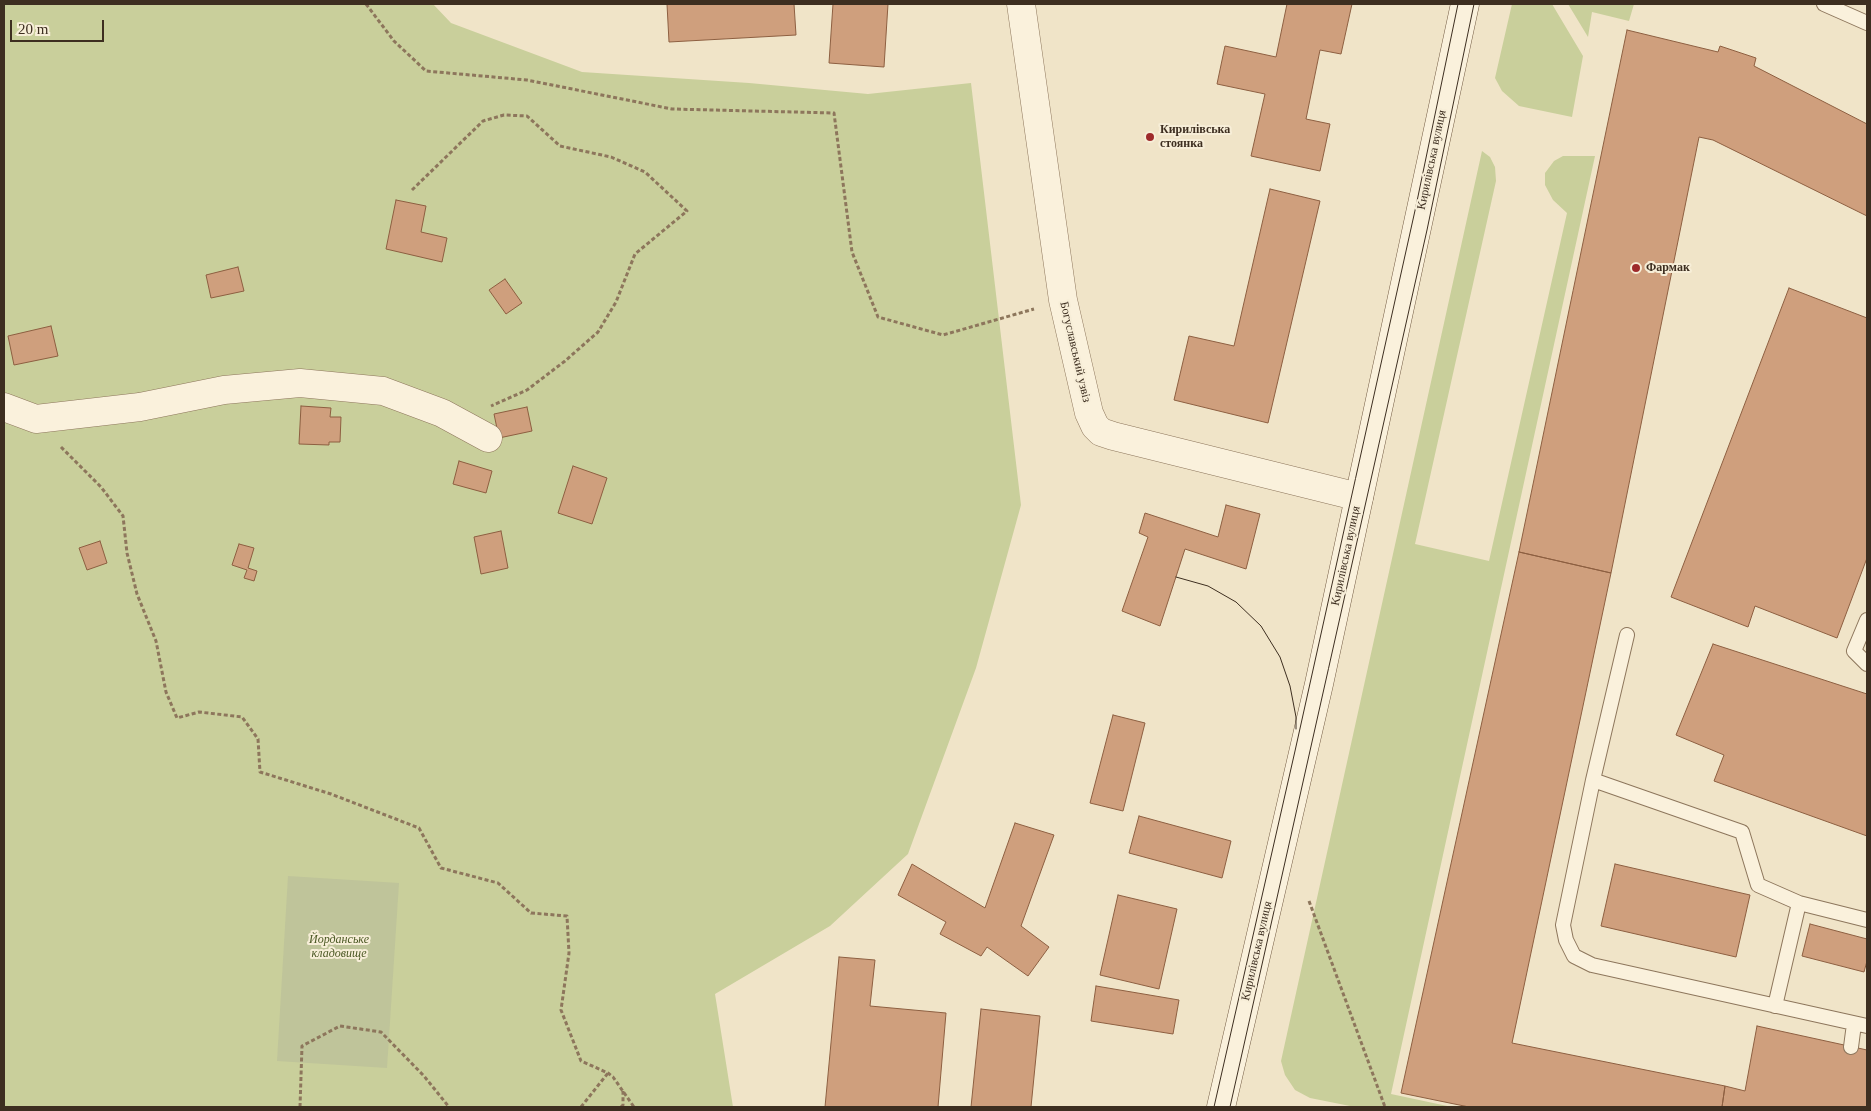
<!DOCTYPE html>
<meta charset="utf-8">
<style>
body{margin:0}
#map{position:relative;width:1871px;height:1111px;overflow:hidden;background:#f0e4c8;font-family:"Times New Roman",serif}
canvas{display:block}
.frame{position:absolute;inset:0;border:5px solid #3d2e20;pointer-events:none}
.scale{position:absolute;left:10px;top:20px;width:94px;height:22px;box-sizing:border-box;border:2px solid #3d2e20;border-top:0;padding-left:6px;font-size:15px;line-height:18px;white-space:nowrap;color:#3d2e20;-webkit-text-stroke:4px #f7eed8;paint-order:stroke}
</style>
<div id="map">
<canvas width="1871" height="1111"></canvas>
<div class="frame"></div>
<div class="scale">20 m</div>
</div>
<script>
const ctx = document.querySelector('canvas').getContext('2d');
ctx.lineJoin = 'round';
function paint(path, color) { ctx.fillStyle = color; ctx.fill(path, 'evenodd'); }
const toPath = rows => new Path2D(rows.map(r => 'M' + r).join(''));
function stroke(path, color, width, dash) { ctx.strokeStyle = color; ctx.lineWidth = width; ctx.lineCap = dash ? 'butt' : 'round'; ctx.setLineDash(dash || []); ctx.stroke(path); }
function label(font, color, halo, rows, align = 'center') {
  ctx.font = font + ' "Times New Roman",serif'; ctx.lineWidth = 4; ctx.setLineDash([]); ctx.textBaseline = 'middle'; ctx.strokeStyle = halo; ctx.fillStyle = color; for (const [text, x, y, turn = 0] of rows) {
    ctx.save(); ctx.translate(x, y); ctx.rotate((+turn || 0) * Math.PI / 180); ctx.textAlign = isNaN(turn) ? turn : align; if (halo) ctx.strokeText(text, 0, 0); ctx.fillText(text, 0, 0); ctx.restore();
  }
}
paint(toPath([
 [4,4,433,4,451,23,582,72,749,83,868,94,971,83,1021,505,976,668,908,854,830,926,715,994,733,1107,4,1107],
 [1512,4,1552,4,1583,56,1572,117,1519,106,1502,91,1495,78],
 [1568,4,1634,4,1629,21,1592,12,1588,37],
 [1482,151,1490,157,1495,167,1496,181,1415,544,1489,561,1567,213,1553,200,1545,185,1545,173,1554,161,1563,156,1595,156,1391,1094,1452,1107,1355,1107,1310,1098,1295,1090,1285,1075,1281,1061]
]), '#c9cf9b');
paint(toPath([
 [288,876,399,883,387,1068,277,1061]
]), '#bfc49a');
const building = toPath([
 [667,4,794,4,796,35,669,42,667,4],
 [833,4,888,4,884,67,829,63,833,4],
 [1287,4,1352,4,1341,54,1320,50,1306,119,1330,124,1320,171,1251,156,1265,94,1217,84,1225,46,1276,57,1287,4],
 [1627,30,1718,52,1720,46,1756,58,1754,66,1867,124,1867,216,1713,140,1699,137,1611,573,1519,552,1627,30],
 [1270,189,1320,201,1268,423,1174,400,1189,336,1234,346,1270,189],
 [396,200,426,206,421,232,447,238,442,262,386,249,396,200],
 [238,267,244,291,211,298,206,275,238,267],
 [505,279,522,303,506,314,489,290,505,279],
 [1789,288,1867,318,1867,558,1837,638,1755,606,1748,627,1671,597,1789,288],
 [51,326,58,356,14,365,8,336,51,326],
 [301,406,331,408,330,417,341,417,340,442,329,442,329,445,299,444,301,406],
 [527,407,532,431,499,438,494,414,527,407],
 [459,461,492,471,486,493,453,484,459,461],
 [573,466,607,478,592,524,558,513,573,466],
 [1226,505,1260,514,1246,569,1185,549,1160,626,1122,611,1148,537,1139,533,1145,513,1218,537,1226,505],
 [501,531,508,568,481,574,474,537,501,531],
 [100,541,107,563,87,570,79,548,100,541],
 [239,544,254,548,248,568,257,571,254,581,244,578,247,570,232,565,239,544],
 [1519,552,1611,573,1512,1043,1725,1086,1722,1107,1469,1107,1401,1093,1519,552],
 [1713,644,1867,694,1867,836,1714,781,1724,755,1676,735,1713,644],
 [1113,715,1145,723,1123,811,1090,803,1113,715],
 [1139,816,1231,841,1222,878,1129,853,1139,816],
 [1015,823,1054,835,1021,926,1049,947,1028,976,987,947,981,956,940,934,946,922,898,895,912,864,985,908,1015,823],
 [1615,864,1750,895,1736,957,1601,926,1615,864],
 [1118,895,1177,909,1159,989,1100,975,1118,895],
 [1810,924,1867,939,1867,961,1864,972,1802,956,1810,924],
 [839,957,875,960,870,1006,946,1013,938,1107,825,1107,839,957],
 [1096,986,1179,1000,1173,1034,1091,1021,1096,986],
 [981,1009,1040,1016,1031,1107,971,1107,981,1009],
 [1757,1026,1867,1050,1867,1107,1722,1107,1725,1086,1745,1091,1757,1026]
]);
paint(building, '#cf9f7d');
stroke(building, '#8d5f41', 1);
const lane = toPath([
 [1824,4,1867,23],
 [1867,620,1854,651,1867,664],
 [1627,635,1593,780,1742,832,1758,885,1799,903,1867,920],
 [1593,780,1563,925,1566,940,1574,956,1592,965,1867,1026],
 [1775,1006,1799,903],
 [1851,1047,1854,1024]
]);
const street = toPath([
 [1021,4,1063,300,1089,413,1095,426,1101,432,1113,436,1359,497],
 [4,407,36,419,140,407,224,390,300,383,383,391,442,413,488,438]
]);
const secondary = toPath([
 [1221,1107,1319,684,1465,4]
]);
stroke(lane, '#8d765c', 16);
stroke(street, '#8d765c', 29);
stroke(secondary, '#6f573f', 29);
stroke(toPath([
 [366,4,394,41,426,71,527,80,672,109,834,113,852,252,878,317,943,335,1034,309],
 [412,190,483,121,504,115,527,116,560,146,611,157,645,172,687,211,635,254,616,302,598,332,565,361,527,390,491,406],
 [61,447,101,487,123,516,127,553,137,594,156,641,166,692,177,718,199,712,242,717,258,739,260,772,331,794,419,828,441,868,498,883,531,913,567,916,569,953,561,1010,581,1061,608,1073,613,1077,634,1107],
 [1309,901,1385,1107],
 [300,1107,302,1046,340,1026,381,1032,424,1076,449,1107],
 [581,1107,608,1073,607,1072],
 [621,1107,623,1105,623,1091]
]), '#8d765c', 3, [4, 2.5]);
stroke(lane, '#faf1dc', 14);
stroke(street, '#faf1dc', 28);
stroke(secondary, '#faf1dc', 28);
stroke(toPath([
 [1176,577,1208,586,1236,602,1261,626,1280,657,1290,686,1296,717,1296,729],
 [1214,1107,1295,751,1416,206,1458,4],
 [1230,1107,1427,230,1474,4]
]), '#3d2e20', 1);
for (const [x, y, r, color] of [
 [1150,137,5,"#9e2a2b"],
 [1636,268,5,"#9e2a2b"]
]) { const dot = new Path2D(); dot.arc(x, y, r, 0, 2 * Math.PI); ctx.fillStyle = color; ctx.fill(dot); stroke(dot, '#f7eed8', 2); }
label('bold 12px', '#3d2e20', '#f7eed8', [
 ["Кирилівська",1160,130],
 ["стоянка",1160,144],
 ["Фармак",1646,268]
], 'left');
label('12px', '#3d2e20', '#f7eed8', [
 ["Кирилівська вулиця",1432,160,-78],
 ["Богуславський узвіз",1075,352,77],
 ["Кирилівська вулиця",1346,556,-78],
 ["Кирилівська вулиця",1257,951,-77]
]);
label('italic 12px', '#4d5a26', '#f7eed8', [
 ["Йорданське",339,940],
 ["кладовище",339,954]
]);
</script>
